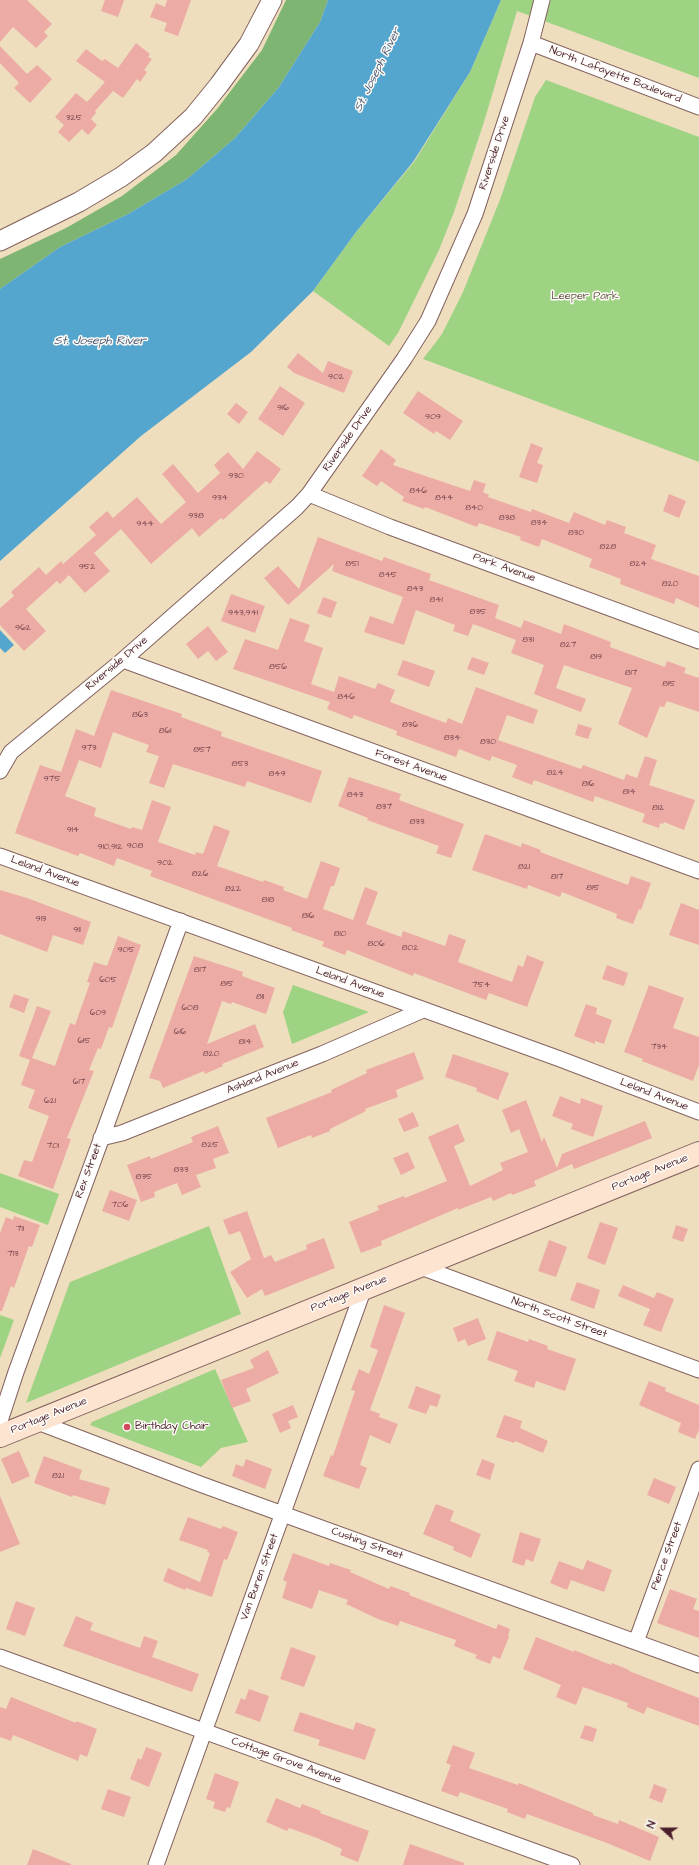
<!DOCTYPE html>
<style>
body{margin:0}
#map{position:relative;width:699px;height:1865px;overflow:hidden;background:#eedebe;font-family:"Architects Daughter",sans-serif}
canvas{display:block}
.north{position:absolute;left:643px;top:1809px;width:40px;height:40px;-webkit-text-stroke:3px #fdfcf7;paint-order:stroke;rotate:291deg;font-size:11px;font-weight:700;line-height:16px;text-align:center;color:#4a1f2b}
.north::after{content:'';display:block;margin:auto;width:14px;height:18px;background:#4a1f2b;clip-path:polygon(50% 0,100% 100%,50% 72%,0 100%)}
</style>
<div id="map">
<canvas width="699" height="1865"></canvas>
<div class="north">N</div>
</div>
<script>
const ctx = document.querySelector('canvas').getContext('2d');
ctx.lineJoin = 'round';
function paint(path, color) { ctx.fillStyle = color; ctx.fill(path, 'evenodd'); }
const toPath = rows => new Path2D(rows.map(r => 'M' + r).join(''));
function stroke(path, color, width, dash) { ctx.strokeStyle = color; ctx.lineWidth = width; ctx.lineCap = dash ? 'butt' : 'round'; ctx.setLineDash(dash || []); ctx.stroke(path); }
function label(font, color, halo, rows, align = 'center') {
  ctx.font = font + ' "Architects Daughter",sans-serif'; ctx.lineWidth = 3; ctx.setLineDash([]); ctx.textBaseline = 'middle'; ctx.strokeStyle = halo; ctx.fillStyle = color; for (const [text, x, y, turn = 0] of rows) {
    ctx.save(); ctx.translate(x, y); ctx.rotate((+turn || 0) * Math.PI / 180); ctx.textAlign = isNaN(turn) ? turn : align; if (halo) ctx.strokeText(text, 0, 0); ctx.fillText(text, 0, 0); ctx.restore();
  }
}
paint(toPath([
 [501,0,699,0,699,78,517,11,484,122,454,212,439,250,398,333,389,346,313,291,356,232,414,162,470,72],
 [546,80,699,137,699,462,423,359,442,334,463,292,501,197,535,97],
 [293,985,369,1012,292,1044,283,1012],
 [0,1173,59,1194,48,1225,0,1207],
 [209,1226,241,1314,26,1403,70,1282],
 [0,1315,14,1320,0,1358],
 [215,1369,248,1442,221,1448,201,1467,90,1425,92,1422]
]), '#9fd384');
paint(toPath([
 [286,0,328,0,320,22,279,87,235,138,187,179,128,214,60,247,0,289,0,259,66,228,122,196,176,155,217,109,262,50]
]), '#7fb572');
paint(toPath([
 [328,0,501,0,470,72,413,162,356,232,313,291,251,352,141,436,0,561,0,289,60,247,128,214,187,179,235,138,279,87,320,22],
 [0,630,14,645,5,653,0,648]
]), '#55a6cf');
paint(toPath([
 [0,0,27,0,52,24,44,32,48,36,36,48,13,27,0,42],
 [105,0,124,0,118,17,101,11],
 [167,0,191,0,178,36,164,31,167,23,150,17,156,3,165,7],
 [136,43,150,54,148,57,152,59,144,70,147,72,140,82,137,79,123,98,113,91,95,111,96,113,91,119,97,125,88,135,82,129,69,142,58,132,64,125,55,117,76,93,87,102,105,82,76,61,86,49,102,61,105,59,118,68],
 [0,46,27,74,37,65,52,79,30,103,14,88,19,83,0,63],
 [298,353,323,373,328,361,353,371,344,393,294,373,287,367],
 [280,386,305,403,283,436,258,419],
 [418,391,463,421,450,440,436,431,434,434,403,413],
 [236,403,248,412,239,424,227,414],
 [531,443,543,448,537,463,543,465,537,483,519,477],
 [381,449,396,460,393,465,470,491,474,480,486,484,483,492,489,495,488,497,531,512,532,509,569,523,574,512,605,525,607,520,626,527,624,533,656,545,651,559,699,576,699,608,676,598,674,604,620,584,621,579,589,567,592,559,542,539,539,547,520,540,521,537,479,523,477,527,425,507,424,509,402,501,404,497,381,481,377,486,362,476],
 [257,451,281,469,270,484,266,481,223,520,221,518,199,537,192,528,151,564,121,529,94,553,110,571,85,593,69,575,60,584,57,581,26,609,46,631,24,651,0,625,0,608,14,596,11,592,39,567,46,575,61,561,63,564,96,535,89,527,107,511,113,518,137,497,161,524,186,502,162,474,173,464,198,493,220,473,214,465,228,452,243,469],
 [669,494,686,501,679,518,663,511],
 [318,537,382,561,384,557,431,574,429,580,499,605,495,618,521,628,524,620,561,634,564,624,611,642,610,647,665,667,667,661,686,668,684,673,699,678,699,712,667,701,664,707,660,706,647,738,618,724,632,688,564,665,556,688,586,699,581,712,534,694,544,665,511,653,516,640,473,624,468,636,453,631,455,625,416,610,404,645,364,632,370,616,393,624,403,597,332,571,334,564,288,605,264,578,278,566,299,589],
 [231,594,265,606,255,633,221,621],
 [323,597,337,602,331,618,317,613],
 [290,618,310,625,304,641,323,648,311,684,334,692,339,676,375,689,378,683,395,690,390,702,446,723,448,718,462,724,476,687,538,710,533,724,507,715,498,740,581,769,583,765,624,780,626,774,637,778,645,756,657,760,649,785,695,800,684,830,664,822,663,824,660,823,659,828,642,822,645,814,595,796,593,802,534,780,532,785,512,777,517,765,492,756,490,761,459,749,456,757,396,735,397,731,354,715,352,719,327,709,330,702,233,669,245,639,278,650],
 [208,626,228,652,216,661,208,651,198,659,186,644],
 [472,657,489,663,484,675,467,669],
 [403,660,435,671,429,687,397,675],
 [111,690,182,714,181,717,222,732,221,736,322,771,311,803,247,781,245,787,173,764,164,788,149,783,159,756,146,752,149,745,113,732,101,768,79,760,65,796,96,808,94,816,131,829,132,827,142,830,152,800,171,807,158,842,195,855,196,852,203,854,214,825,230,831,217,866,263,882,264,880,284,887,283,890,307,899,321,861,340,868,334,886,331,886,323,909,353,920,365,887,378,892,366,924,401,937,403,931,445,946,449,934,466,940,458,962,512,982,518,965,523,967,527,955,544,962,527,1007,489,993,486,1000,414,973,413,976,347,950,345,955,322,946,324,942,291,930,292,928,150,876,152,871,117,858,114,866,80,853,78,856,15,833,40,765,61,772,76,729,94,736],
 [578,724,592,728,588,739,575,735],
 [349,777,401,794,399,800,464,824,451,858,436,853,439,846,367,820,368,818,338,806],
 [485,834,521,847,522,843,541,850,540,852,628,885,631,876,651,883,641,910,639,909,633,924,616,918,617,914,562,892,560,897,528,885,527,889,472,870],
 [0,890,27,898,91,922,83,945,53,935,47,952,0,934],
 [681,903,699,910,699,945,669,935],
 [118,936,141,945,112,1028,109,1027,101,1049,98,1048,89,1070,94,1071,67,1138,71,1139,53,1189,18,1176,24,1160,32,1162,49,1116,28,1108,35,1090,21,1085,30,1060,19,1056,37,1006,51,1011,32,1058,55,1066,70,1023,75,1025,90,983,87,982,94,962,107,966],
 [194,956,243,972,242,976,275,988,266,1014,232,1002,231,1004,222,1001,207,1044,255,1024,264,1047,222,1064,223,1066,205,1074,204,1071,163,1088,160,1081,149,1078],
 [607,965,628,973,624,986,602,979],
 [649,985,684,998,673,1028,699,1037,699,1065,693,1081,642,1061,643,1059,624,1052],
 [14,994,29,999,24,1013,9,1007],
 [586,1004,597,1008,596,1014,612,1020,604,1044,595,1041,595,1044,574,1036],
 [414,1052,424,1079,396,1090,398,1097,365,1109,366,1111,330,1129,330,1131,312,1138,311,1135,278,1148,266,1118,332,1092,331,1090,367,1073,366,1070],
 [453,1054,509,1073,498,1100,476,1091,477,1088,445,1077],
 [560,1096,580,1104,581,1098,603,1106,593,1137,571,1129,573,1124,552,1116],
 [526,1100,542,1142,544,1137,557,1168,562,1154,645,1121,652,1138,574,1169,572,1164,534,1181,536,1186,512,1195,511,1193,493,1201,491,1197,458,1210,458,1208,381,1241,382,1245,361,1253,349,1222,379,1210,377,1206,404,1196,405,1198,447,1181,428,1137,458,1124,465,1141,454,1146,470,1186,503,1170,500,1163,528,1152,519,1129,511,1133,502,1110],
 [413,1112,419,1126,404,1132,398,1119],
 [218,1126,229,1153,213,1159,216,1168,196,1175,201,1187,182,1195,177,1183,154,1192,155,1197,141,1202,127,1165,150,1156,151,1159,193,1142,191,1137],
 [408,1152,415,1168,401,1175,393,1158],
 [110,1190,137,1200,129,1221,102,1211],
 [247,1211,264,1258,271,1255,275,1262,307,1249,306,1245,324,1238,335,1268,265,1296,262,1289,247,1298,230,1272,251,1259,240,1231,229,1235,223,1220],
 [14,1216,40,1225,32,1247,29,1246,14,1288,11,1286,2,1311,0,1311,0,1233,6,1217,13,1220],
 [600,1222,618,1228,605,1265,587,1258],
 [676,1225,688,1229,683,1242,672,1238],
 [549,1240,567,1247,556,1277,538,1271],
 [577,1282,600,1290,594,1309,570,1300],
 [623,1285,654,1298,657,1292,674,1299,661,1332,643,1325,650,1309,618,1296],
 [384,1305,405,1313,370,1410,380,1414,379,1417,398,1424,390,1444,370,1435,360,1465,367,1468,359,1489,323,1476,331,1455,333,1456,355,1391,351,1390,359,1369,369,1374,378,1350,370,1347],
 [478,1318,486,1339,468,1346,465,1339,458,1342,453,1328],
 [497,1331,528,1342,529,1339,548,1346,547,1349,576,1359,565,1391,536,1381,534,1388,514,1381,518,1371,487,1360],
 [268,1350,279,1373,246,1389,251,1401,232,1408,221,1380,254,1368,250,1360],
 [649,1381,666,1388,665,1391,699,1405,699,1430,695,1439,678,1432,681,1423,639,1405],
 [416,1386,441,1395,437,1407,430,1405,426,1414,408,1408],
 [293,1405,298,1417,288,1421,291,1428,280,1433,272,1414],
 [504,1415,522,1421,520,1428,548,1441,543,1453,515,1441,514,1443,496,1437],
 [19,1451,30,1476,12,1484,1,1459],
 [44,1456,82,1470,79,1479,110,1488,105,1505,73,1495,72,1497,34,1483],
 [246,1459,272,1469,265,1489,232,1476,236,1464,243,1467],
 [482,1459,495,1464,490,1480,476,1475],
 [654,1478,676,1487,669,1504,647,1495],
 [0,1496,20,1544,0,1552],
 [436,1504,454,1511,450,1521,481,1534,471,1558,453,1550,454,1547,423,1534],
 [188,1517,221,1529,223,1526,238,1532,227,1560,224,1559,212,1597,186,1588,185,1590,163,1581,168,1568,200,1582,210,1553,207,1552,208,1550,179,1540],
 [520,1532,541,1539,533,1562,526,1559,524,1566,512,1562],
 [293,1553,329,1566,330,1563,351,1570,350,1572,389,1589,390,1586,410,1593,409,1595,496,1629,498,1624,510,1629,508,1636,509,1637,500,1659,493,1656,490,1664,475,1658,477,1655,454,1646,456,1640,400,1621,398,1626,378,1619,346,1604,348,1600,319,1590,312,1609,282,1598,287,1582,283,1580],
 [587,1560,612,1570,604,1592,571,1580,567,1590,550,1583,559,1561,583,1570],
 [670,1589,697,1599,693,1609,699,1611,699,1638,657,1623],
 [16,1601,35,1608,25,1636,6,1629],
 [76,1616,93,1623,90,1630,140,1648,144,1636,158,1641,152,1657,199,1674,192,1692,63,1646],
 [536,1637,574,1652,574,1650,611,1665,612,1663,629,1670,629,1671,699,1698,699,1726,647,1707,644,1714,627,1707,628,1703,583,1687,576,1705,556,1697,561,1685,523,1669],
 [291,1647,316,1656,304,1687,280,1679],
 [249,1689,269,1696,260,1722,235,1713,241,1698,245,1700],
 [11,1697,76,1723,76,1721,97,1729,87,1757,80,1754,78,1761,13,1735,11,1741,0,1737,0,1707,6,1709],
 [300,1712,353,1730,356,1722,376,1729,365,1760,318,1745,320,1740,293,1731],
 [585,1725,597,1729,593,1742,580,1738],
 [453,1745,475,1753,469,1768,518,1785,519,1783,593,1813,593,1815,618,1824,619,1820,659,1837,650,1861,607,1843,527,1814,525,1819,507,1812,508,1809,460,1792,458,1797,441,1791,451,1765,446,1763],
 [146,1747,162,1753,149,1787,130,1779,138,1758,141,1760],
 [215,1773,239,1782,230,1808,227,1807,225,1812,213,1808,215,1802,206,1799],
 [654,1784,667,1789,662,1803,649,1798],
 [108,1789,131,1797,124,1817,101,1809],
 [276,1798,300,1808,302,1804,321,1811,320,1813,369,1831,358,1862,340,1855,342,1849,317,1838,289,1828,287,1831,266,1822],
 [410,1844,464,1863,464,1865,403,1865],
 [33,1849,71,1864,71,1865,27,1865]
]), '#edaba5');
const minor = toPath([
 [531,43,699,107],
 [309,494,390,527,699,641],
 [123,660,699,871],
 [0,771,11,752,123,660,297,507,309,494,404,359,428,321,475,214,531,43,542,0],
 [0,856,560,1059,699,1112],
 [101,1138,122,1133,215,1096,322,1054,423,1010],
 [418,1266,699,1370],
 [0,1421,16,1372,181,921],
 [35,1421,200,1484,699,1665],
 [636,1642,699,1469],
 [0,1657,572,1865],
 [156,1865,364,1288]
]);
const tertiary = toPath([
 [0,241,79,202,121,177,154,153,193,117,219,85,249,44,272,0]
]);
const secondary = toPath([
 [0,1436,699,1153]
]);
stroke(minor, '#83625e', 17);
stroke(tertiary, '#83625e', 21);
stroke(secondary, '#83625e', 24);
stroke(minor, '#fff', 15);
stroke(tertiary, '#fff', 19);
stroke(secondary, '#fde4d1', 22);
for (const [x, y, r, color] of [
 [127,1427,4,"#d1495b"]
]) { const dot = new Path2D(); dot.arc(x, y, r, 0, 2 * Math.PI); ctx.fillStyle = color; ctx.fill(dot); stroke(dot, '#fdfcf7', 1.5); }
label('9px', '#73424a', null, [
 ["325",74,118],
 ["902",336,377],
 ["916",283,408],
 ["909",433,417],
 ["930",236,476],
 ["846",418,491],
 ["934",220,498],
 ["844",444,498],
 ["840",474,508],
 ["938",196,516],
 ["838",507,518],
 ["834",539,523],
 ["944",145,524],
 ["830",576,533],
 ["828",608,547],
 ["851",352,564],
 ["824",638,564],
 ["952",87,567],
 ["845",388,575],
 ["820",670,584],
 ["843",415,589],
 ["841",436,600],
 ["835",478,612],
 ["943,941",243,613],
 ["962",23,628],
 ["831",528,640],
 ["827",568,645],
 ["819",596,657],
 ["856",278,667],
 ["817",631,673],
 ["815",669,684],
 ["846",346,697],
 ["863",140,715],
 ["836",410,725],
 ["861",165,731],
 ["834",452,738],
 ["830",488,742],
 ["973",89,748],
 ["857",202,750],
 ["853",240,764],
 ["824",555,773],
 ["849",277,774],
 ["975",52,779],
 ["816",588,784],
 ["814",629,792],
 ["843",355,795],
 ["837",384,807],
 ["812",658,808],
 ["833",417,822],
 ["914",73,830],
 ["908",135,846],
 ["910,912",110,847],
 ["902",165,863],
 ["821",524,867],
 ["826",200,874],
 ["817",557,877],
 ["815",593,888],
 ["822",233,889],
 ["818",268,900],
 ["816",308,916],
 ["913",41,919],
 ["911",77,930],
 ["810",340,934],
 ["806",376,944],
 ["802",410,948],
 ["905",126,950],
 ["817",200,970],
 ["605",108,980],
 ["815",227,984],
 ["754",481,985],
 ["811",260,997],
 ["608",190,1008],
 ["609",98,1013],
 ["616",180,1032],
 ["615",84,1041],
 ["814",245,1042],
 ["734",659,1047],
 ["820",211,1054],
 ["617",79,1082],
 ["621",50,1101],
 ["825",210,1145],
 ["701",53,1146],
 ["833",181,1170],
 ["835",144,1177],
 ["706",120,1205],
 ["711",20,1229],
 ["713",13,1254],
 ["821",58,1476]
]);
label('11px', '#4a1f2b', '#fdfcf7', [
 ["North Lafayette Boulevard",615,75,21],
 ["Riverside Drive",495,153,-72],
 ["Riverside Drive",348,439,-55],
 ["Park Avenue",504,568,20],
 ["Riverside Drive",117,664,-40],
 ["Forest Avenue",411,766,20],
 ["Leland Avenue",45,872,20],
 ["Leland Avenue",350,983,20],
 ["Ashland Avenue",263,1077,-22],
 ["Leland Avenue",654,1095,21],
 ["Rex Street",89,1171,-70],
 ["Portage Avenue",650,1173,-22],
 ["Portage Avenue",349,1294,-22],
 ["North Scott Street",559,1318,20],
 ["Portage Avenue",49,1416,-22],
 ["Cushing Street",367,1544,20],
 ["Pierce Street",667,1556,-70],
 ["Van Buren Street",260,1577,-70],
 ["Cottage Grove Avenue",286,1761,20]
]);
label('11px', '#645546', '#fdfcf7', [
 ["Leeper Park",585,297]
]);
label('11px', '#4a1f2b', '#fdfcf7', [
 ["Birthday Chair",135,1427]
], 'left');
label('italic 12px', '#4f5c75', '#fdfcf7', [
 ["St. Joseph River",378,70,-64],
 ["St. Joseph River",100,341]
]);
</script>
